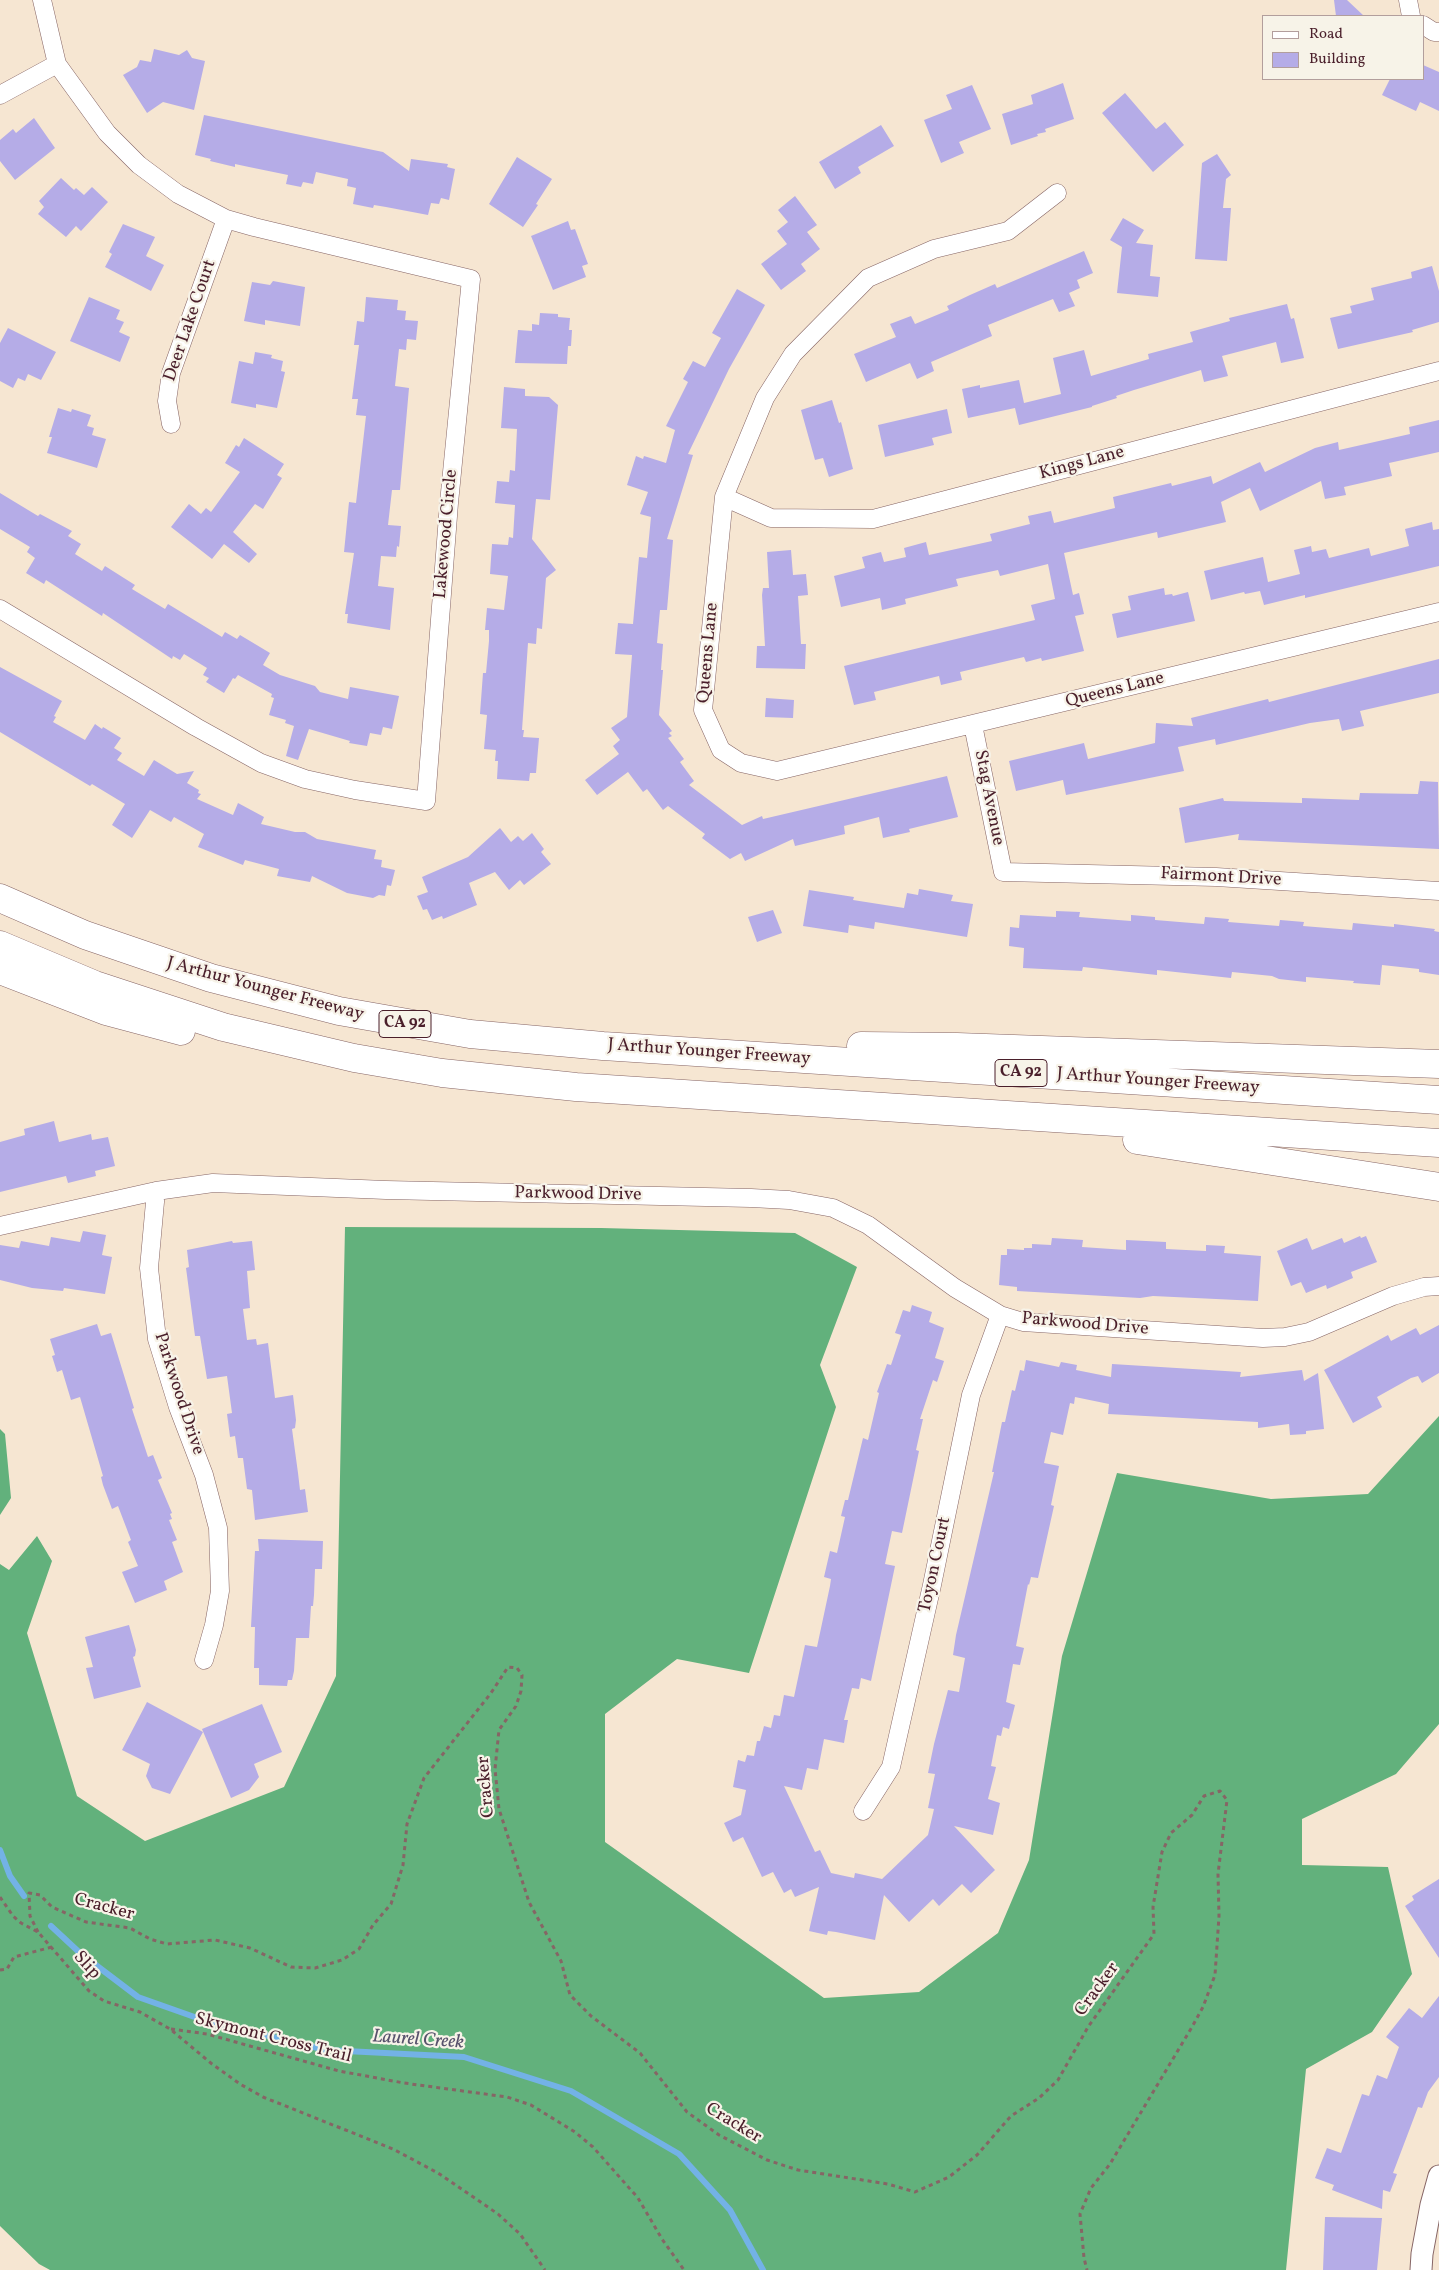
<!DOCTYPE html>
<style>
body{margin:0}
#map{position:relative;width:1439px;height:2270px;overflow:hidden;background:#f6e6d2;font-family:Vollkorn,serif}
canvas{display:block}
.legend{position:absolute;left:1262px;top:15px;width:162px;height:65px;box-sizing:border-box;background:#f7f3e8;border:1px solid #b29e9c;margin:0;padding:6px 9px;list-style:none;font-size:15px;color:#4a1f2b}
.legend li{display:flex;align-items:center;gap:10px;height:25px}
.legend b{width:25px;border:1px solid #b29e9c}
</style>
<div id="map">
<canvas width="1439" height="2270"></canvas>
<ul class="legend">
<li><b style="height:6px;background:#fff"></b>Road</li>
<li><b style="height:14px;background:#b5ace7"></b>Building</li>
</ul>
</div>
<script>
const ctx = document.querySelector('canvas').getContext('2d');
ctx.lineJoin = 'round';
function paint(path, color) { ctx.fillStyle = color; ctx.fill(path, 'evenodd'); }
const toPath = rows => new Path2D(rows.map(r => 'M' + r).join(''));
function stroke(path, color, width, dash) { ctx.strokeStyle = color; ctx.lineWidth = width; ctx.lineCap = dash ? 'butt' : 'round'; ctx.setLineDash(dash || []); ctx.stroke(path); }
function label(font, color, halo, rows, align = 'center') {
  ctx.font = font + ' Vollkorn,serif'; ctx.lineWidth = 4.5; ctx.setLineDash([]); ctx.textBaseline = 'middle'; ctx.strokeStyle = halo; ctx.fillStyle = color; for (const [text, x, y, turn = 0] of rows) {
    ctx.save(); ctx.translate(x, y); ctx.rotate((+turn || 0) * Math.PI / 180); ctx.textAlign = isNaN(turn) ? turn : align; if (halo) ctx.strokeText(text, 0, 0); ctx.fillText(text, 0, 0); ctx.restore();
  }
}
paint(toPath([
 [345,1227,601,1228,795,1233,857,1267,820,1365,836,1407,749,1673,677,1659,605,1714,605,1842,824,1998,919,1992,998,1933,1029,1860,1062,1656,1117,1473,1271,1499,1368,1494,1439,1416,1439,1724,1396,1774,1302,1819,1302,1865,1388,1867,1412,1974,1372,2032,1306,2069,1286,2270,50,2270,39,2264,0,2226,0,1564,9,1570,37,1536,52,1561,27,1633,77,1796,145,1841,284,1787,336,1676],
 [0,1429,5,1434,11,1498,0,1515]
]), '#62b17c');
stroke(toPath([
 [0,1850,10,1876,24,1896],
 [51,1926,80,1953,138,1997,203,2020,326,2050,464,2057,571,2091,679,2154,730,2210,763,2270]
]), '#73b2e6', 6);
paint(toPath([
 [1334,0,1347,0,1364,16,1336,16],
 [154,49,179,55,187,50,192,58,205,61,194,110,163,102,147,113,123,75,137,67,140,60,151,62],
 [1423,65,1439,72,1439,111,1420,102,1416,111,1382,95,1390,79,1423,79],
 [1063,83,1074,119,1045,129,1046,132,1037,134,1038,136,1011,145,1002,114,1033,104,1031,95],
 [972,85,991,129,959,142,964,153,941,163,924,120,952,109,946,95],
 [1125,93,1156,129,1165,122,1184,145,1153,172,1102,113],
 [204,115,383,152,409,171,411,159,448,164,447,167,455,169,449,200,441,198,439,204,431,203,428,215,386,207,374,205,373,208,353,204,356,188,347,186,348,179,316,172,313,184,303,182,301,187,286,184,288,175,249,167,235,164,235,167,210,161,211,159,195,155],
 [34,118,55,148,15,180,0,161,0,140,13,129,16,133],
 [881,125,894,146,858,167,861,173,835,189,819,162],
 [1217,154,1231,175,1226,179,1223,208,1231,208,1227,261,1195,259,1202,163],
 [517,157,552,179,536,204,538,205,523,227,489,204],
 [61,178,74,190,76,188,84,195,92,187,108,202,81,231,76,226,66,237,38,214,44,207,39,201],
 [795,196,817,225,807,232,820,249,801,264,806,271,781,290,761,264,787,244,777,231,788,222,778,210],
 [1123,218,1144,230,1136,243,1153,245,1150,276,1160,277,1158,297,1117,293,1122,247,1110,240],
 [568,221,571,230,575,229,588,264,582,266,586,277,553,290,531,236],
 [123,224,155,237,146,256,164,265,151,291,105,267,112,254,109,252],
 [1084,251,1093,273,1077,280,1080,288,1069,293,1075,306,1059,312,1053,299,988,325,992,336,931,362,934,371,917,379,910,363,866,382,854,354,896,337,890,324,911,316,915,324,949,310,947,306,970,295,995,284,997,288],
 [1432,266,1439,291,1439,322,1412,330,1413,332,1338,349,1330,318,1352,313,1350,306,1374,300,1371,288,1412,278,1411,272],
 [273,281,305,287,300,326,265,320,265,325,244,321,252,282,270,285],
 [737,289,765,305,729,369,688,454,693,455,667,539,673,540,667,610,660,610,657,643,663,644,661,670,663,670,659,715,672,731,669,733,672,736,668,738,684,759,680,762,694,781,689,785,742,825,762,816,763,819,947,776,958,817,909,829,910,832,883,838,879,817,844,826,845,834,795,846,793,839,745,861,741,853,730,859,702,838,705,834,668,806,663,810,647,789,643,792,628,772,597,795,585,780,619,754,613,746,620,740,611,728,627,717,632,655,615,654,618,623,633,624,639,557,647,558,651,517,640,514,648,492,627,485,636,456,643,459,644,456,666,463,675,430,666,426,688,382,683,379,693,361,705,367,721,338,712,333],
 [89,297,120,310,116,319,124,322,119,332,130,337,120,362,70,341],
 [366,297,398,300,397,310,406,311,405,320,418,321,416,340,407,339,406,350,399,349,395,386,409,388,400,490,392,490,388,525,401,526,399,547,397,546,396,557,381,556,378,586,394,588,390,630,347,623,348,614,345,614,354,553,344,552,349,502,356,503,366,416,356,415,358,399,352,399,359,345,354,345,357,321,364,322],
 [1287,304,1291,319,1294,318,1304,358,1281,363,1276,342,1222,356,1228,376,1204,382,1201,370,1134,390,1116,396,1117,398,1092,406,1092,407,1019,425,1015,408,968,418,962,389,980,385,980,388,1019,380,1024,403,1061,394,1053,358,1084,350,1091,376,1149,359,1148,354,1193,342,1190,332,1230,321,1229,318],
 [540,313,558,314,558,317,570,318,569,330,572,330,571,346,568,346,567,364,515,363,518,330,532,331,532,324,539,325],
 [8,328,56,352,41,380,28,374,25,381,18,378,13,388,0,381,0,343],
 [255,352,272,355,271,358,283,361,281,371,285,372,277,408,256,404,256,408,231,403,239,361,253,364],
 [504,387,525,389,525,396,549,397,558,405,550,500,536,499,532,539,556,570,546,578,542,629,537,628,536,644,528,643,522,730,524,730,523,737,539,738,536,773,530,773,529,781,497,779,498,761,495,761,496,750,484,749,487,715,480,714,483,673,486,673,489,641,489,630,485,630,487,608,504,610,508,576,490,574,492,544,508,545,509,537,513,538,515,505,495,503,497,481,509,482,510,470,515,471,517,429,501,428],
 [832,400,839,423,841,422,853,469,829,477,823,458,815,460,801,410],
 [58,408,71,412,72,409,91,415,87,426,94,428,92,435,106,439,97,468,47,453,52,437,49,437],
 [947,409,952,433,932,438,934,445,885,457,878,425],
 [1439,420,1439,452,1389,463,1392,476,1344,487,1346,495,1325,499,1321,481,1260,511,1250,488,1221,502,1226,522,1158,538,1157,532,1064,553,1073,595,1079,593,1084,614,1075,616,1084,651,1042,661,1041,658,1026,662,1024,657,960,672,962,680,941,685,939,676,874,692,876,700,854,705,844,666,1035,620,1031,605,1055,599,1048,564,1000,576,998,570,956,579,958,586,905,599,906,604,882,610,880,598,841,607,834,576,865,568,862,557,881,552,884,562,906,557,904,548,926,542,929,555,992,541,990,534,1030,524,1028,516,1051,511,1054,523,1115,508,1113,497,1171,483,1172,486,1211,476,1213,484,1260,462,1265,472,1315,448,1338,442,1339,450,1410,434,1409,427],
 [244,438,284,464,277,475,282,478,263,509,255,504,233,532,257,554,249,563,224,544,212,559,171,527,189,504,201,514,206,508,211,512,240,472,225,463,236,445,239,447],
 [0,493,38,516,40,514,72,531,68,536,81,544,75,554,102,571,105,566,135,585,132,589,165,609,168,604,222,637,225,632,237,639,240,635,270,653,263,665,280,675,315,686,320,692,348,699,350,687,399,696,392,729,383,727,381,735,370,733,367,746,349,743,350,741,309,729,298,760,286,756,294,726,285,723,286,720,269,715,274,698,271,697,272,694,238,675,235,679,233,678,224,693,206,682,209,678,203,675,207,668,184,654,180,660,173,656,172,659,103,613,102,616,46,580,44,584,26,573,35,558,27,552,30,547,0,529],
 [1432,522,1433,530,1439,529,1439,566,1305,598,1305,595,1264,605,1260,591,1245,594,1244,592,1211,600,1204,571,1263,557,1268,582,1300,574,1294,550,1311,546,1312,552,1326,549,1329,558,1369,548,1371,556,1409,546,1405,529],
 [791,550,793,575,806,574,808,595,798,596,801,644,806,644,805,669,756,668,757,646,765,646,762,595,763,588,769,588,767,552],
 [1164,588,1165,595,1172,594,1173,596,1188,592,1195,621,1117,638,1112,614,1131,610,1128,596],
 [1439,659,1439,693,1360,711,1364,726,1342,731,1339,719,1310,723,1216,745,1215,739,1178,747,1184,771,1066,795,1063,780,1016,791,1009,761,1084,743,1088,759,1155,743,1156,723,1193,726,1191,718,1268,699,1269,702],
 [0,667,62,701,54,716,56,717,53,722,85,740,95,724,102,729,103,727,121,738,114,748,122,753,117,760,144,776,154,760,177,774,194,771,187,783,199,790,198,793,201,794,197,799,233,815,238,803,264,817,261,824,295,832,305,832,317,839,376,850,374,859,382,860,381,867,395,870,391,886,387,885,385,896,379,895,373,898,347,893,312,876,310,882,277,876,279,869,245,860,243,865,198,847,204,834,174,817,171,822,150,810,132,838,112,825,125,804,92,784,90,786,0,732],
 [766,698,794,700,793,718,765,717],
 [1420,781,1438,782,1439,849,1238,840,1239,834,1185,843,1179,808,1223,798,1224,801,1302,803,1302,798,1359,800,1360,793,1418,794],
 [500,828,511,842,518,836,523,841,532,833,544,849,541,852,551,864,524,885,520,880,509,890,495,872,469,883,477,905,443,919,442,916,432,920,427,909,423,910,417,896,428,892,422,877,468,857],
 [919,889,953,895,951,901,973,904,967,937,875,922,874,929,849,925,848,933,803,926,809,890,854,897,853,900,904,908,907,893,918,895],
 [773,910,782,933,757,942,748,917],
 [1056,911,1080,912,1079,917,1131,921,1131,915,1155,917,1155,920,1204,924,1205,917,1229,919,1228,922,1279,926,1280,920,1304,922,1303,926,1352,930,1353,923,1394,927,1394,924,1435,929,1434,931,1439,932,1439,975,1419,972,1419,969,1382,965,1380,985,1353,983,1354,981,1306,977,1306,982,1279,979,1272,976,1232,972,1231,978,1157,970,1157,975,1083,967,1082,971,1023,968,1024,948,1009,946,1010,927,1019,928,1020,915,1056,917],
 [54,1121,59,1142,91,1134,92,1140,108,1137,115,1166,95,1171,96,1176,68,1183,66,1176,0,1192,0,1142,25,1135,24,1129],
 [83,1231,106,1235,102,1255,112,1257,105,1294,64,1288,63,1291,32,1288,0,1280,0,1245,19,1248,21,1241,49,1246,51,1237,80,1242],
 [1360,1236,1361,1238,1366,1236,1377,1262,1351,1272,1353,1278,1327,1289,1326,1285,1306,1293,1301,1282,1291,1286,1277,1251,1307,1238,1312,1250,1342,1238,1344,1243],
 [1052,1238,1083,1240,1082,1247,1126,1250,1126,1240,1166,1242,1166,1249,1206,1251,1206,1245,1225,1246,1224,1253,1261,1256,1258,1301,1153,1296,1140,1298,1105,1296,1017,1291,1017,1287,999,1285,1001,1255,1007,1255,1007,1249,1024,1250,1024,1248,1032,1248,1032,1244,1051,1245],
 [232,1241,233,1243,252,1241,255,1270,247,1271,250,1308,243,1309,247,1340,256,1339,257,1345,268,1343,275,1398,293,1395,296,1420,295,1428,292,1429,298,1473,300,1490,305,1489,308,1512,255,1520,252,1490,247,1489,243,1458,238,1458,235,1436,230,1437,227,1414,232,1413,227,1376,207,1379,200,1336,195,1336,186,1268,189,1267,187,1250],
 [912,1305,932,1312,929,1322,944,1328,935,1358,944,1361,937,1382,933,1380,920,1419,923,1419,916,1450,919,1451,902,1533,892,1531,885,1564,895,1566,871,1681,861,1678,859,1689,852,1688,844,1720,848,1720,844,1743,824,1739,818,1770,807,1768,802,1790,784,1786,815,1852,820,1850,831,1873,854,1878,855,1873,882,1879,928,1835,934,1809,928,1808,935,1774,928,1773,934,1744,948,1690,959,1692,965,1658,953,1655,956,1635,994,1472,992,1472,1002,1422,1005,1422,1012,1390,1015,1391,1020,1370,1024,1371,1026,1360,1059,1367,1061,1362,1077,1365,1076,1370,1111,1377,1112,1364,1241,1372,1240,1377,1302,1370,1304,1381,1318,1373,1324,1429,1306,1431,1306,1434,1290,1435,1289,1424,1258,1428,1258,1422,1108,1414,1109,1404,1075,1397,1074,1404,1070,1403,1063,1435,1051,1432,1044,1463,1059,1466,1051,1505,1054,1506,1038,1578,1031,1577,1029,1585,1028,1584,1016,1646,1024,1648,1020,1665,1013,1664,1006,1702,1015,1705,1009,1729,1003,1727,1001,1736,997,1735,991,1766,996,1767,988,1799,1000,1803,993,1835,954,1826,995,1870,971,1893,962,1884,939,1906,933,1899,909,1922,884,1895,875,1940,836,1932,828,1931,827,1935,809,1931,819,1887,795,1897,791,1889,784,1893,773,1872,762,1877,743,1837,733,1842,724,1823,741,1815,746,1790,733,1787,738,1760,745,1762,747,1755,754,1756,757,1741,760,1741,764,1726,771,1728,774,1715,780,1716,784,1695,794,1697,805,1645,817,1647,830,1586,831,1579,824,1577,830,1551,837,1553,845,1517,841,1516,845,1500,848,1500,863,1438,868,1440,879,1393,877,1392,887,1364,891,1365,901,1335,895,1333,903,1310,910,1312],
 [97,1324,101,1336,111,1333,134,1408,132,1409,148,1457,153,1455,162,1478,158,1480,172,1513,170,1514,172,1519,169,1520,177,1540,172,1542,183,1572,164,1581,167,1590,135,1603,122,1572,138,1566,128,1542,131,1540,118,1506,112,1509,103,1485,101,1477,103,1476,80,1397,71,1400,62,1370,57,1372,52,1356,55,1355,50,1339],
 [1439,1325,1439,1373,1422,1383,1418,1376,1411,1378,1377,1397,1382,1407,1353,1423,1324,1370,1388,1335,1391,1341,1416,1328,1420,1335],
 [258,1539,323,1541,322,1569,315,1569,314,1595,313,1606,311,1606,309,1638,296,1638,294,1671,292,1680,288,1680,287,1686,259,1685,259,1668,254,1668,255,1627,251,1627,255,1551,259,1551],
 [129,1625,136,1650,135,1656,133,1657,141,1687,94,1699,86,1668,93,1667,85,1637],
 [147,1702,203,1732,170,1794,152,1788,146,1776,150,1764,122,1750],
 [262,1704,282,1752,254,1764,259,1777,249,1790,231,1798,202,1729],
 [1439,1879,1439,1958,1405,1906,1414,1900,1412,1896],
 [1439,1996,1439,2077,1428,2092,1422,2108,1418,2107,1393,2173,1397,2174,1390,2192,1383,2190,1382,2209,1332,2190,1334,2185,1315,2178,1327,2148,1341,2153,1362,2094,1369,2096,1377,2075,1387,2079,1399,2047,1386,2037,1409,2008,1422,2018],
 [1325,2217,1382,2218,1377,2270,1323,2270]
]), '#b5ace7');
const minor = toPath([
 [1408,0,1411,16],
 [1423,25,1434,32,1439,32],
 [0,95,57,64],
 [1057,193,1008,231,934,249,868,278,793,354,765,398,724,497,703,710,721,750,741,763,777,771,1439,612],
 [171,424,167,401,171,373,226,219],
 [724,497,771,518,873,519,1439,371],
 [0,609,196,727,261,763,305,779,355,790,426,801,449,503,471,279,254,227,226,219,178,194,139,165,107,133,57,64,42,0],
 [973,725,1003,872,1216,877,1439,891],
 [156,1191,149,1268,157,1339,178,1407,204,1475,218,1528,220,1591,214,1625,204,1660],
 [0,1226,156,1191,213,1183,386,1190,751,1198,789,1200,833,1208,868,1225,955,1288,1000,1315,1023,1322,1263,1338,1285,1337,1309,1332,1393,1296,1424,1287,1439,1286],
 [863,1811,891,1767,932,1585,971,1395,1000,1315]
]);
const tertiary = toPath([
 [1421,2270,1422,2254,1431,2205,1439,2176]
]);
const motorway = toPath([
 [0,898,85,935,211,978,339,1011,470,1034,603,1046,1439,1100],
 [0,945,95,985,223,1027,354,1058,442,1073,576,1087,1439,1143],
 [0,970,106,1011,181,1031],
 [861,1046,957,1047,1439,1064],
 [1137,1140,1439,1187]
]);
stroke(minor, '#866565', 19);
stroke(tertiary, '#866565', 23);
stroke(motorway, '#866565', 29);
stroke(toPath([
 [0,1897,13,1916,21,1923,38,1932,89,1991,104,2001,140,2012,170,2029,212,2064,240,2084,263,2097,393,2149,438,2173,498,2214,520,2234,545,2270],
 [38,1932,30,1916,29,1893,40,1895,52,1907,86,1922,130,1928,150,1939,167,1944,215,1940,250,1948,291,1967,315,1968,342,1960,359,1949,373,1925,391,1904,403,1865,407,1824,424,1778,491,1693,508,1667,517,1668,522,1675,521,1691,516,1706,499,1730,495,1769,499,1809,529,1902,561,1961,570,1995,591,2016,640,2053,687,2112,719,2135,767,2160,798,2170,888,2184,915,2192,949,2177,977,2155,1011,2116,1039,2098,1058,2080,1088,2027,1154,1934,1153,1907,1162,1852,1171,1833,1192,1815,1204,1796,1220,1791,1227,1800,1218,1874,1219,1916,1215,1975,1203,2007,1192,2027,1110,2164,1091,2188,1080,2214,1084,2258,1087,2270],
 [0,1970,7,1969,14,1957,52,1947],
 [171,2029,207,2034,339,2071,404,2083,507,2097,531,2105,575,2132,593,2147,638,2198,662,2239,684,2270]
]), '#866565', 3, [4, 4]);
stroke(minor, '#fff', 18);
stroke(tertiary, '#fff', 21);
stroke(motorway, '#fff', 28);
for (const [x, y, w] of [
 [405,1024,52],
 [1021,1073,52]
]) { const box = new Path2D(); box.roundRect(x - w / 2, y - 13.5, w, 27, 4); ctx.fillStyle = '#f7f3e8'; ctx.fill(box); stroke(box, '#4a1f2b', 1); }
label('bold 16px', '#4a1f2b', null, [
 ["CA 92",405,1024],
 ["CA 92",1021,1073]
]);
label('18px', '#4a1f2b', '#f7f3e8', [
 ["Deer Lake Court",191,321,-71],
 ["Kings Lane",1082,464,-15],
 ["Lakewood Circle",447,534,-85],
 ["Queens Lane",709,653,-85],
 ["Queens Lane",1115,691,-14],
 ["Stag Avenue",988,798,79],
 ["Fairmont Drive",1221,878,3],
 ["J Arthur Younger Freeway",265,990,15],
 ["J Arthur Younger Freeway",709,1053,4],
 ["J Arthur Younger Freeway",1158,1082,4],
 ["Parkwood Drive",578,1195,1],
 ["Parkwood Drive",1085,1325,5],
 ["Parkwood Drive",178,1394,72],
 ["Toyon Court",936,1565,-78],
 ["Cracker",487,1787,-95],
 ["Cracker",104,1908,15],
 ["Slip",86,1966,48],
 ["Cracker",1098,1990,-54],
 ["Skymont Cross Trail",273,2039,14],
 ["Cracker",733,2124,31]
]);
label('italic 19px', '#58526c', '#f7f3e8', [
 ["Laurel Creek",418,2041,4]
]);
</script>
